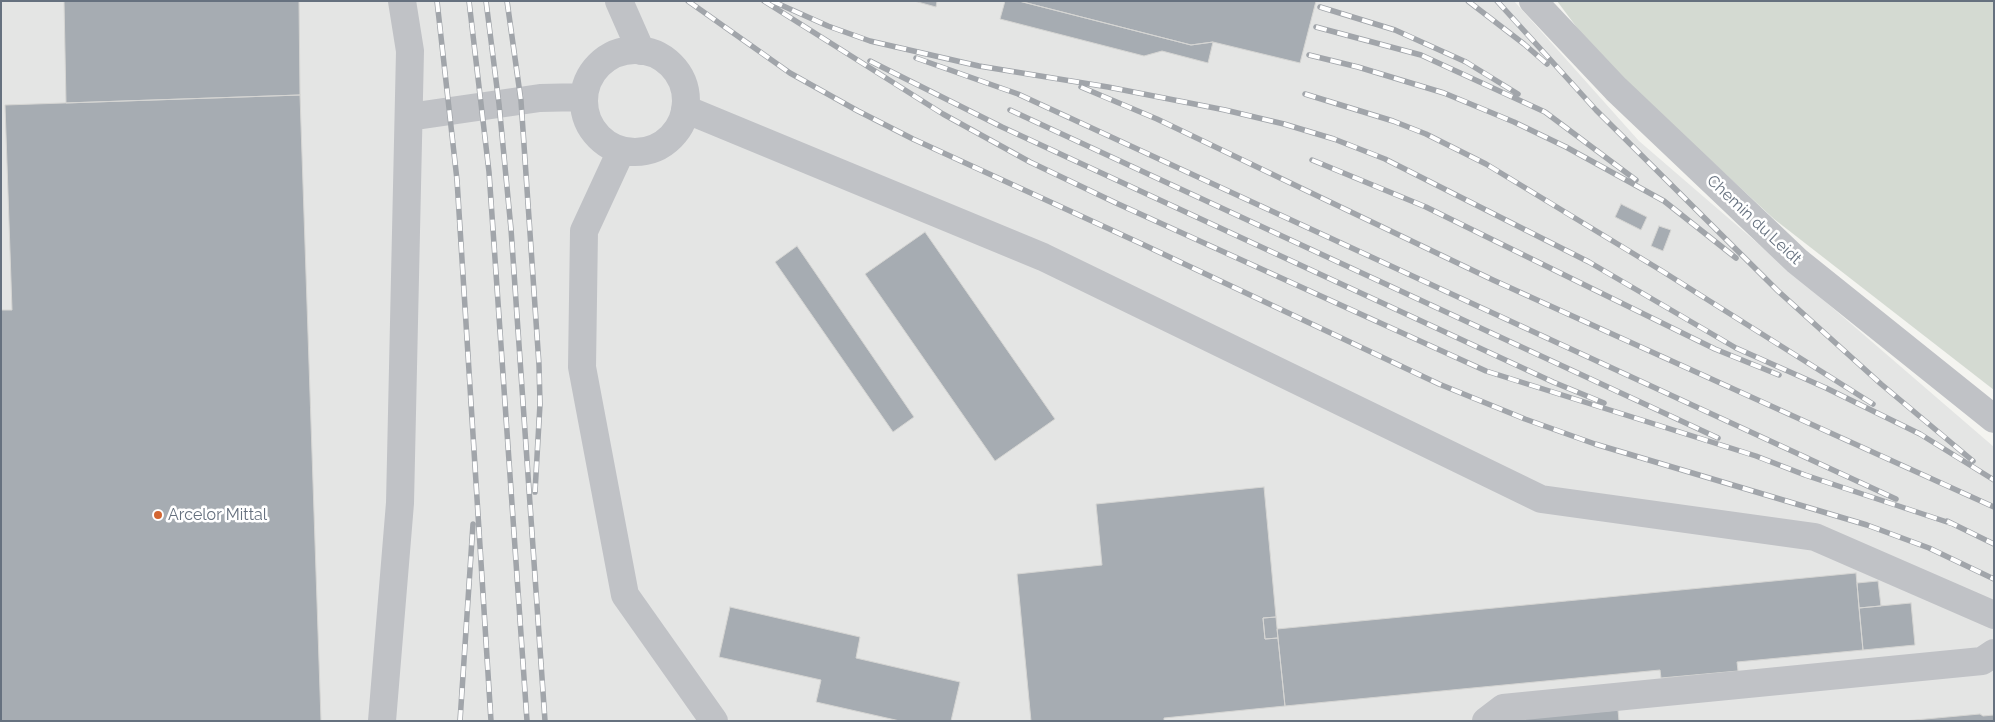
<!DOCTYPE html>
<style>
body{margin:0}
#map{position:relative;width:1995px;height:722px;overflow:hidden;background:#f4f4f0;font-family:Raleway,sans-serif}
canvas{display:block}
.frame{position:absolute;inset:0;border:2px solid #66717f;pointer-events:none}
</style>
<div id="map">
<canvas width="1995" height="722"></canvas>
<div class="frame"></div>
</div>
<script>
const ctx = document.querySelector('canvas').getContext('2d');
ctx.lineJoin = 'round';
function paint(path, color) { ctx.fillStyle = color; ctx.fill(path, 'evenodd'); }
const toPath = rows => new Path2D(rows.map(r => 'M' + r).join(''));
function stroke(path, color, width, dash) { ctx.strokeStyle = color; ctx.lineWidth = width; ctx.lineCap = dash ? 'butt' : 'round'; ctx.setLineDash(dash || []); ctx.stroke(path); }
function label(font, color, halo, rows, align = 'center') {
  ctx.font = font + ' Raleway,sans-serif'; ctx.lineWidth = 5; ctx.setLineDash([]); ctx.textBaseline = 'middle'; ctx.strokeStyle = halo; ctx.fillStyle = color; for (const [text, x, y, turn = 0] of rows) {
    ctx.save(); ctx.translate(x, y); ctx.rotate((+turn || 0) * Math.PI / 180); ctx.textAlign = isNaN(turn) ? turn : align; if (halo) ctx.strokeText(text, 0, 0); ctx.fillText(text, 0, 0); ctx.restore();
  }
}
paint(toPath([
 [1,1,1514,1,1639,141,1994,447,1994,721,1,721]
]), '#e4e5e4');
paint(toPath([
 [1557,1,1994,1,1994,390,1774,219,1599,57]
]), '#d4dad2');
const building = toPath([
 [64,1,299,1,300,95,66,103,64,1],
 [914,1,937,1,936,7,914,1],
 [1005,1,1019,1,1191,45,1213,42,1208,63,1162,51,1144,56,1000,19,1005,1],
 [1019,1,1316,1,1300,63,1213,42,1191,45,1019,1],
 [300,95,321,721,1,721,1,310,12,310,5,105,300,95],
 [1621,204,1647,217,1641,230,1615,217,1621,204],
 [1659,226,1671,230,1663,251,1651,246,1659,226],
 [925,232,1055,419,995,461,865,274,925,232],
 [797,246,914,417,893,432,775,262,797,246],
 [1264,487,1276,617,1263,618,1265,639,1278,638,1285,706,1164,718,1164,721,1031,721,1017,574,1102,565,1096,504,1264,487],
 [1856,573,1863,650,1737,662,1738,671,1661,678,1660,670,1285,706,1277,629,1856,573],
 [1878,581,1881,606,1859,608,1857,583,1878,581],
 [1911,603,1915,645,1863,650,1859,608,1911,603],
 [730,607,860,637,856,658,960,682,951,721,900,721,816,702,821,680,719,657,730,607],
 [1276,617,1278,638,1265,639,1263,618,1276,617],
 [1618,710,1619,721,1526,721,1525,718,1618,710],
 [1980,714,1983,716,1994,715,1994,721,1904,721,1980,714]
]);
paint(building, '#a6acb2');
stroke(building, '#d5d5d3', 1);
stroke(toPath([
 [619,1,641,51],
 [1533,1,1616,89,1797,261,1994,419],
 '584 101a51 51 0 1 1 102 0a51 51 0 1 1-102 0Z',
 [685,109,1043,257,1541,499,1815,537,1994,615],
 [409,117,540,98,584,97],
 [621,151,584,231,582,367,625,595,714,721],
 [382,721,400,503,410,51,402,1],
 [1486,721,1503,708,1982,661,1994,653]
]), '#c0c2c6', 28);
const rail = toPath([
 [437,1,457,180,491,721],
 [469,1,489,172,527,721],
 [486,1,499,104,511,229,545,721],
 [507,1,521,101,539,365,540,404,535,492],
 [688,1,790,73,858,111,913,139,1142,244,1439,384,1525,419,1595,444,1867,525,1929,548,1994,579],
 [764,1,943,114,1030,162,1116,203,1486,371,1756,456,1805,475,1953,524],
 [772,1,828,26,870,41,979,66,1108,87,1225,110,1284,124,1334,139,1385,159,1589,262,1736,348,1826,388,1920,434,1994,480],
 [1468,1,1524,44,1547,64],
 [1497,1,1596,110,1778,291,1881,384,1973,461],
 [1320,7,1395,30,1466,62,1518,94],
 [1316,27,1421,55,1545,112,1636,180],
 [1309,55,1358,67,1444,93,1514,122,1566,147,1664,201,1736,258],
 [916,58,1018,94,1896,499],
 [870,61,1002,127,1553,382,1604,403],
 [1081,87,1157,119,1493,280,1994,507],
 [1305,94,1393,121,1426,134,1486,164,1662,271,1873,404],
 [1010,110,1718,438],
 [1312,160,1426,207,1715,349,1779,375],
 [1947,521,1994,544],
 [460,721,473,524]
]);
stroke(rail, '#a1a5aa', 5.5);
stroke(rail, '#fff', 4, [11]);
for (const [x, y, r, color] of [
 [158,515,5,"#d36632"]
]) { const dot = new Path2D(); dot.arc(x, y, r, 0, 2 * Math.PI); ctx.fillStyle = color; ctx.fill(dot); stroke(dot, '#fff', 2); }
label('16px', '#66717f', '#fff', [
 ["Chemin du Leidt",1754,220,43]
]);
label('16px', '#66717f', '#fff', [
 ["Arcelor Mittal",168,515]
], 'left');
</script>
